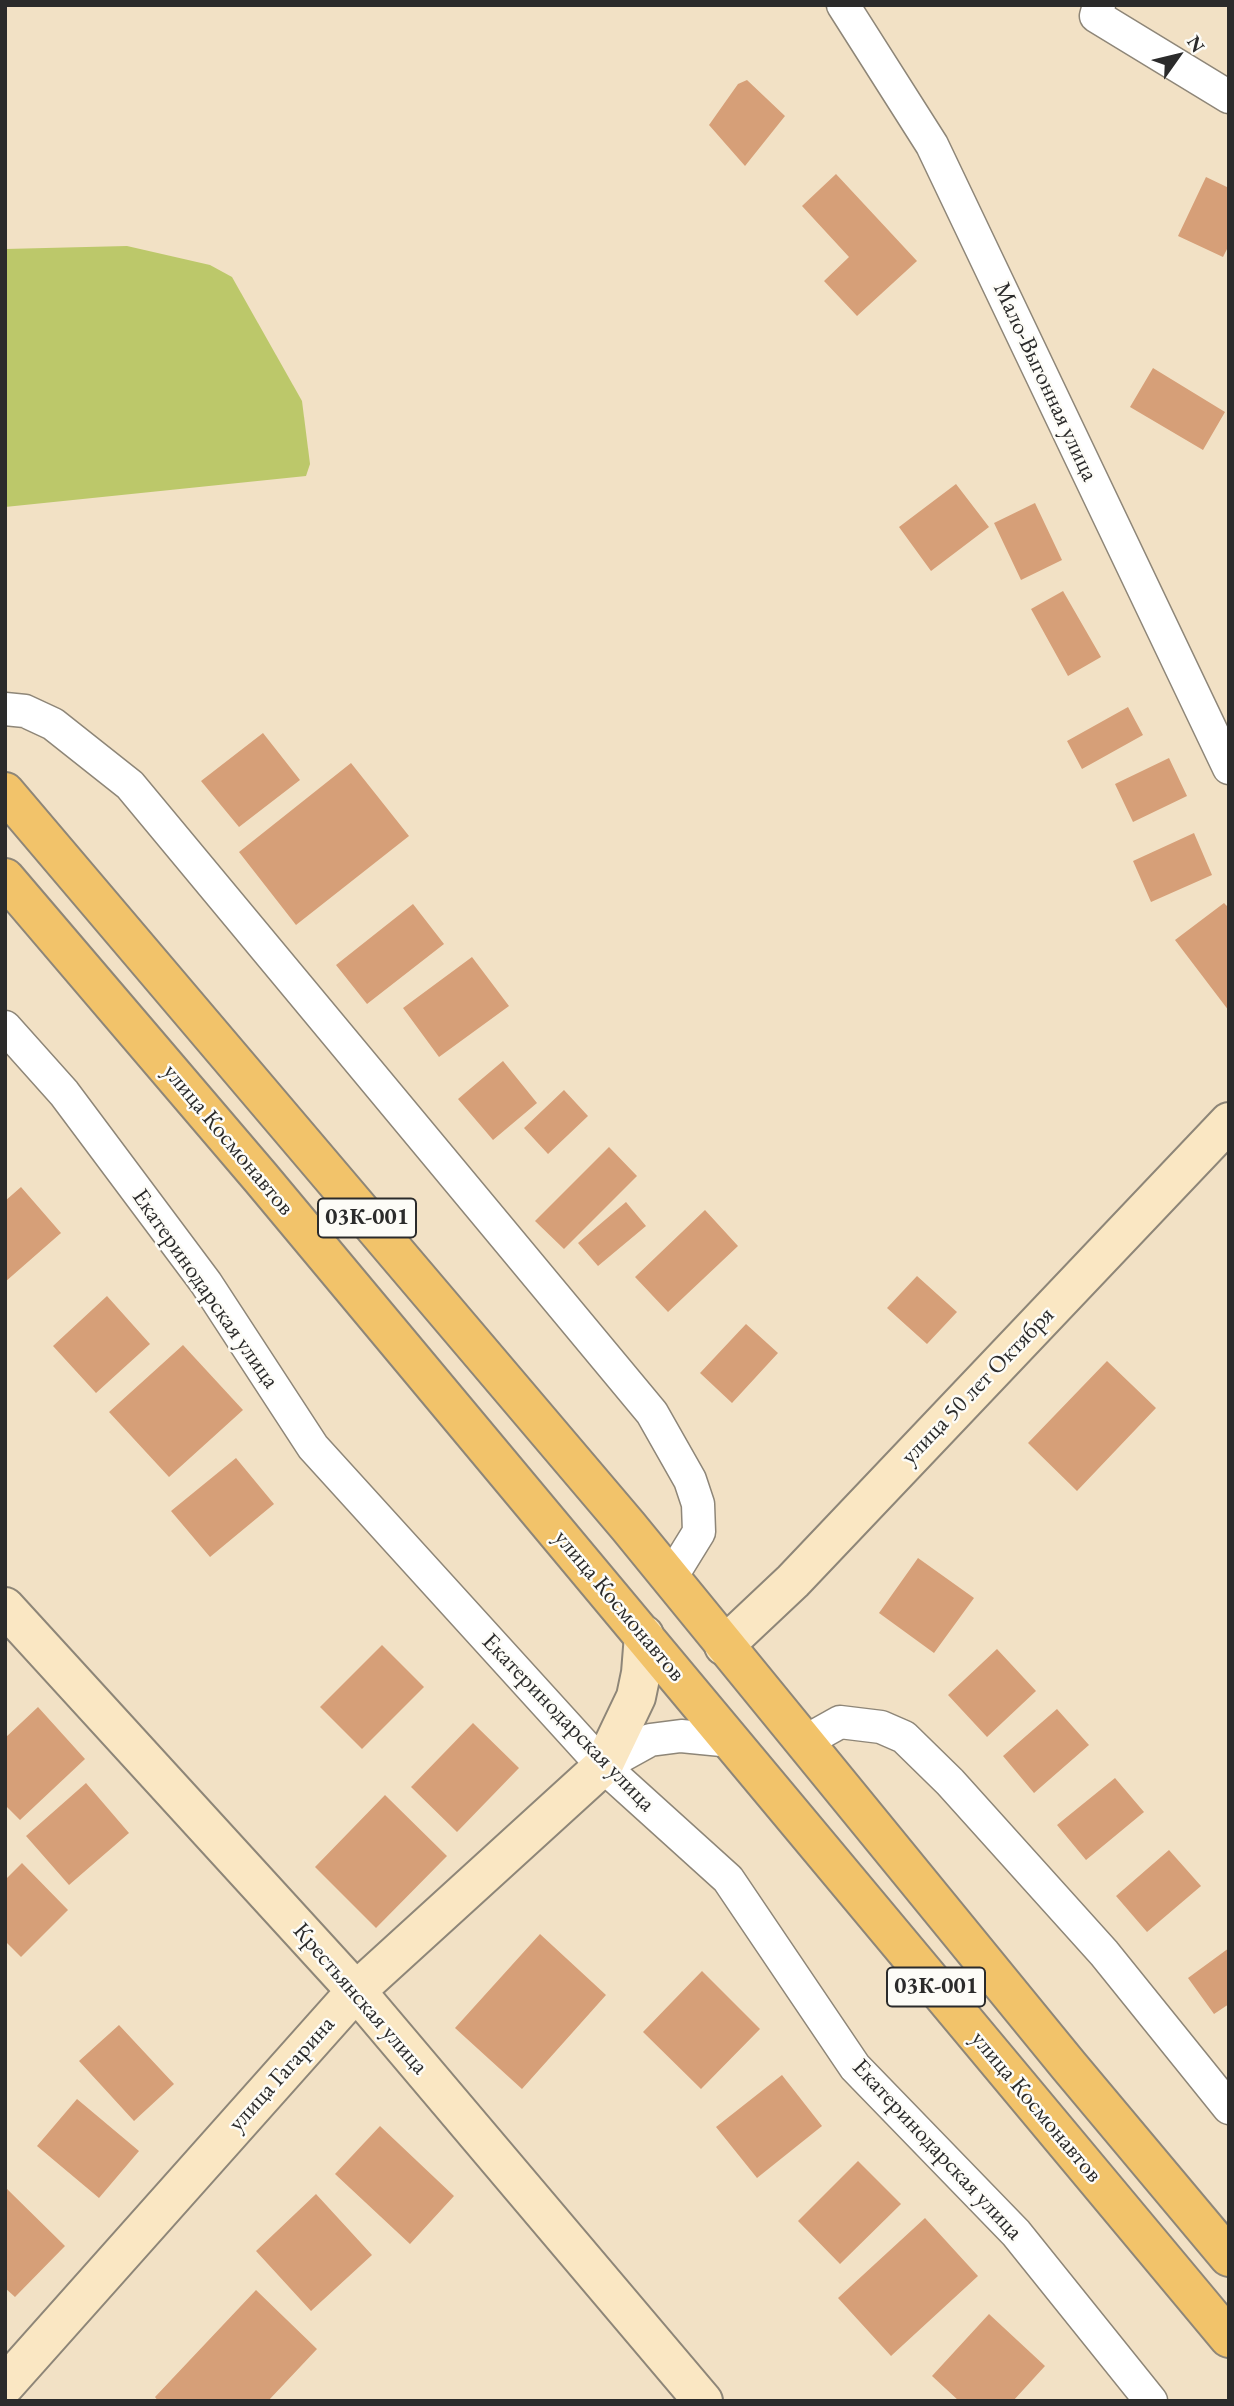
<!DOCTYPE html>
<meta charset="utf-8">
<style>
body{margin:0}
#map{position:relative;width:1234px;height:2406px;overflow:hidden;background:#f2e1c5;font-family:"EB Garamond",serif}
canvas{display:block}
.frame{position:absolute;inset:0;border:7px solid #2b2b2b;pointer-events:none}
.north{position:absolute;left:1143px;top:21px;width:70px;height:70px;-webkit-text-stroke:5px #fdfcf7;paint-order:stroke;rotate:56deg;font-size:19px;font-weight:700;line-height:28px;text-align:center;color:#2b2b2b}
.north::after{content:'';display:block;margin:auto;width:24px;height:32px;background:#2b2b2b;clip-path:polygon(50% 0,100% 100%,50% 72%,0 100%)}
</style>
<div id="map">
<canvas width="1234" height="2406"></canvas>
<div class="frame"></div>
<div class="north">N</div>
</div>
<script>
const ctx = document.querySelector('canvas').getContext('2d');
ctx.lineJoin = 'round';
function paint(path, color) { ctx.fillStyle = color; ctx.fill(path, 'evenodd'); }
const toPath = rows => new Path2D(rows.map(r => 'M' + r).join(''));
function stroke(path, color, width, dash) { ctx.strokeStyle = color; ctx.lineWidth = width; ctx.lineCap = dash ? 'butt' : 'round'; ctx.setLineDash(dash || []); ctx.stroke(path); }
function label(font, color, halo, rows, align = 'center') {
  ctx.font = font + ' "EB Garamond",serif'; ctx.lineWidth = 5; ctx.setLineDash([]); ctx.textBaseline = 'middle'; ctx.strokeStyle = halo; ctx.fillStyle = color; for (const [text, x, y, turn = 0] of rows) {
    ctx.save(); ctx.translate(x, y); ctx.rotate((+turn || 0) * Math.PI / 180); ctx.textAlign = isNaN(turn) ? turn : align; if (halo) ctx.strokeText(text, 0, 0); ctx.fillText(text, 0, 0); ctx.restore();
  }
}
paint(toPath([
 [127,246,210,265,232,277,302,401,310,464,306,476,5,507,5,249]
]), '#bcc86a');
paint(toPath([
 [747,80,785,116,745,166,709,125,738,84],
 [836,174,917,261,857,316,824,281,849,257,802,206],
 [1206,177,1229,188,1229,245,1223,257,1178,236],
 [1153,368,1225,412,1203,450,1130,407],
 [956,484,989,527,931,571,899,527],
 [1035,503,1062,560,1021,580,994,523],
 [1063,591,1101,657,1068,676,1031,609],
 [1128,707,1143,735,1082,769,1067,741],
 [263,733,300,780,239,827,201,781],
 [1169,758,1187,796,1133,822,1115,784],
 [351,763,409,836,296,925,239,852],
 [1194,833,1212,875,1151,902,1133,861],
 [1224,903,1229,908,1229,1011,1175,940],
 [413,904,444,944,367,1004,336,965],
 [472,957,509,1006,439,1057,403,1008],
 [503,1061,537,1103,493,1140,458,1099],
 [564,1090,588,1116,548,1154,524,1128],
 [609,1147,637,1176,564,1249,535,1221],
 [21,1187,61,1233,5,1282,5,1201],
 [626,1202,646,1226,598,1266,578,1243],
 [705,1210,738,1246,668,1312,635,1277],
 [917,1276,957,1312,927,1344,887,1308],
 [107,1296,150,1344,96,1393,53,1346],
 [746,1324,778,1353,732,1403,700,1373],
 [183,1345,243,1410,169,1477,109,1412],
 [1107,1361,1156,1408,1077,1491,1028,1443],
 [236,1458,274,1504,210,1557,171,1511],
 [918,1558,974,1598,934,1653,879,1613],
 [382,1645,424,1687,362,1749,320,1707],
 [997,1649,1036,1691,987,1737,948,1695],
 [38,1707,85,1759,20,1820,5,1805,5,1738],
 [1057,1709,1089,1745,1034,1793,1003,1756],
 [473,1723,519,1768,457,1832,411,1787],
 [1115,1778,1144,1812,1086,1860,1057,1825],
 [86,1783,129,1833,69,1885,26,1836],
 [385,1795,447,1856,376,1928,315,1867],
 [1169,1850,1201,1886,1147,1932,1116,1896],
 [22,1863,68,1910,21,1957,5,1941,5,1880],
 [540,1934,606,1995,522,2089,455,2028],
 [1229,1948,1229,2004,1214,2014,1188,1978],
 [702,1971,760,2029,701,2089,643,2032],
 [119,2025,174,2084,134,2121,79,2061],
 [782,2075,822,2126,757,2178,716,2127],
 [77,2099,139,2151,99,2198,37,2146],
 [380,2126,454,2196,410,2244,335,2174],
 [858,2161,901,2204,840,2264,798,2221],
 [5,2187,65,2246,15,2297,5,2288],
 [316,2194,372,2255,311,2311,256,2251],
 [925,2218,978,2276,891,2356,838,2298],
 [256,2290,317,2349,268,2401,158,2401,155,2397],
 [989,2314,1045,2366,1013,2401,959,2401,932,2376]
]), '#d69f78');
const minor = toPath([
 [843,5,932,145,1229,768],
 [1099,5,1096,16,1229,97],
 [5,709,25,711,53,724,130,785,652,1413,690,1480,698,1504,699,1532,670,1579],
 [5,1027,64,1093,206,1283,313,1447,603,1766,728,1879,855,2067,1016,2233,1151,2401],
 [806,1741,840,1722,881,1727,904,1737,950,1782,1104,1953,1229,2108],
 [603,1766,650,1740,681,1736,732,1741]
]);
const secondary = toPath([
 [5,1607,356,1991,703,2401],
 [724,1646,793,1581,1229,1122],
 [5,2385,356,1991,603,1766,636,1697,641,1673,644,1635]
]);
const primary = toPath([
 [5,792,628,1526,1069,2066,1229,2257],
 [5,878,261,1178,1229,2338]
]);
stroke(minor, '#8e8678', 35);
stroke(secondary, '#8e8678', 42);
stroke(primary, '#8e8678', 42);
stroke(minor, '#fff', 32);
stroke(secondary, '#fae7c3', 38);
stroke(primary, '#f2c36a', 38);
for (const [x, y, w] of [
 [367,1218,98],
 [936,1987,98]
]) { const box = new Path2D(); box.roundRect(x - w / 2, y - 19.5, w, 39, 5); ctx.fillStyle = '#fdfcf7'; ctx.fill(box); stroke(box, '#2b2b2b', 2); }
label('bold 23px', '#2b2b2b', null, [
 ["03К-001",367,1218],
 ["03К-001",936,1987]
]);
label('24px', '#2b2b2b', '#fdfcf7', [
 ["Мало-Выгонная улица",1045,382,65],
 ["улица Космонавтов",228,1140,50],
 ["Екатеринодарская улица",205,1289,55],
 ["улица 50 лет Октября",978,1386,-46],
 ["улица Космонавтов",619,1606,50],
 ["Екатеринодарская улица",568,1723,46],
 ["Крестьянская улица",360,1999,49],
 ["улица Гагарина",282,2074,-48],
 ["улица Космонавтов",1036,2107,50],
 ["Екатеринодарская улица",937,2150,47]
]);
</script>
